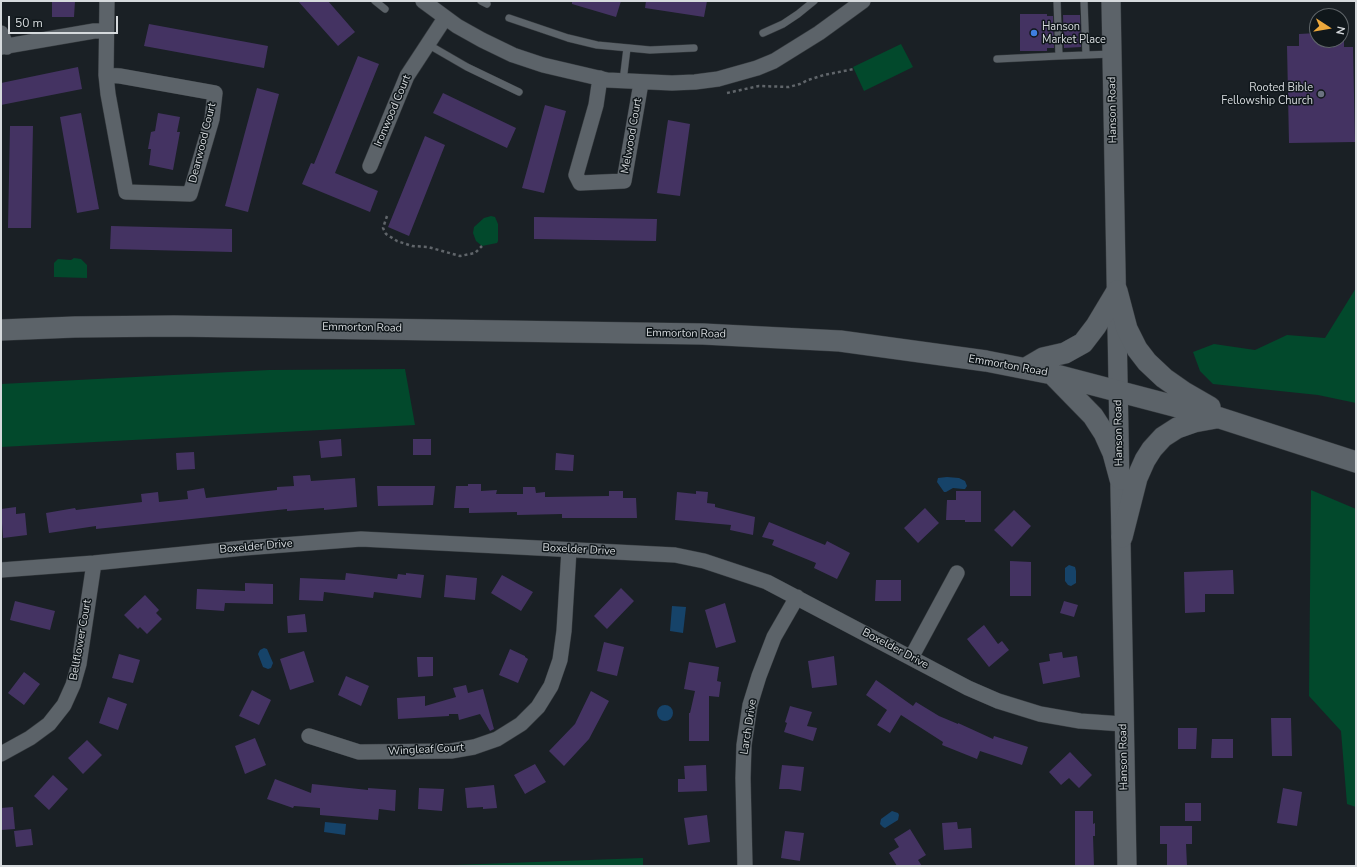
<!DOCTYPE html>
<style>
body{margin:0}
#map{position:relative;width:1357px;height:867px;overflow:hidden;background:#1a2025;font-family:"Nunito Sans",sans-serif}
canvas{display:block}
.frame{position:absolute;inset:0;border:2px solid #d6dadd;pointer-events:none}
.north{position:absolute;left:1309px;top:8px;width:40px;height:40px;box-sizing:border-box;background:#10171b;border:1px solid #5f6569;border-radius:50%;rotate:102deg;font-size:11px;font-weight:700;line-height:16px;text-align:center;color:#d6dadd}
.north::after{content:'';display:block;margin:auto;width:14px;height:18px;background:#eda83c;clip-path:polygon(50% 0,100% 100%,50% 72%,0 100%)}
.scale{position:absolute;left:8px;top:16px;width:110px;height:18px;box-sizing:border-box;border:2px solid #d6dadd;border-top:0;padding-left:5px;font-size:12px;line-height:14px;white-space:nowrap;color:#d6dadd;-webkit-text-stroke:3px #10171b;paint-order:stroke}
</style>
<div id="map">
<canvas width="1357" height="867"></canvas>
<div class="frame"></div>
<div class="north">N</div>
<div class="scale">50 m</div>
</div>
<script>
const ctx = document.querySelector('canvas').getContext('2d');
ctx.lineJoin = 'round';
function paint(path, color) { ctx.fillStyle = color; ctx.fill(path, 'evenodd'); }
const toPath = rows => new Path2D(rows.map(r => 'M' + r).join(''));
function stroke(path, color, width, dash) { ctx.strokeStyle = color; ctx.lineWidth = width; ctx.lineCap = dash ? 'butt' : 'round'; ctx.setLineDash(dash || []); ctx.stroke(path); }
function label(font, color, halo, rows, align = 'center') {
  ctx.font = font + ' "Nunito Sans",sans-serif'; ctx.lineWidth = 3; ctx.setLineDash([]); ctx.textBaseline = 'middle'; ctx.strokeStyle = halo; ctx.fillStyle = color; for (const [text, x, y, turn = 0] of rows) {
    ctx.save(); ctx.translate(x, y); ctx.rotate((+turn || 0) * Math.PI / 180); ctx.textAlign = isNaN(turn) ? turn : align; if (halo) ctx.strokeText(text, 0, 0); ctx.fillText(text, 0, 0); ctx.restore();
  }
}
paint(toPath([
 [901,44,913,67,864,91,853,67],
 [491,216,495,217,498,224,498,241,497,243,482,246,476,241,473,233,474,227,484,218],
 [74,258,81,259,87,265,87,278,54,277,54,263,58,259,71,260],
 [1356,288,1356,403,1318,395,1213,384,1200,371,1193,352,1214,344,1255,350,1287,335,1325,338],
 [405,369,415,425,1,447,1,384,269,370],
 [1311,490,1356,509,1356,807,1347,804,1341,731,1309,696],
 [643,858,643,866,427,866]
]), '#02492c');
paint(toPath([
 [938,478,947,477,959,478,965,481,967,486,965,489,963,489,953,488,946,492,944,492,937,482],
 [1069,565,1075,567,1076,571,1076,583,1071,586,1068,585,1065,581,1065,568],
 [672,606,686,607,683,633,670,631],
 [264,648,267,649,273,663,271,668,268,669,263,667,258,654,260,650],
 '657 713a8 8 0 1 1 16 0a8 8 0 1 1-16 0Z',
 [892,811,898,813,899,815,898,820,885,828,883,827,880,824,881,819],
 [325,822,346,824,345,835,324,832]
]), '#164369');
paint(toPath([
 [52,1,75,1,74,17,52,17],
 [298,1,328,1,355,32,338,46],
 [572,1,621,1,616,17,572,4],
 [646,1,707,1,704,17,645,8],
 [1020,14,1047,14,1047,16,1053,16,1054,48,1047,48,1047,51,1020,51],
 [1063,15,1080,15,1081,47,1064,48],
 [149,24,268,46,264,68,144,46],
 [1317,33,1317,40,1344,40,1344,47,1353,47,1355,142,1289,143,1287,46,1299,46,1299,34],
 [358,56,379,64,335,173,378,191,370,212,302,184,311,163,314,164],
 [78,67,82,89,1,105,1,83],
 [257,88,279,94,248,212,225,206],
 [443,93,516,128,507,148,433,113],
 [545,105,566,111,544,193,522,188],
 [81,113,99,209,77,213,60,117],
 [158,113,180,117,177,132,180,132,173,170,149,165,151,149,148,149,151,132,155,131],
 [668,120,690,124,680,196,657,193],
 [10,126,33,126,31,228,8,228],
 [425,136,445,145,409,236,388,227],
 [534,217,657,219,656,241,534,239],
 [111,226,232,229,232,252,110,249],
 [341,439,342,456,321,458,319,441],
 [413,439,431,439,431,455,413,455],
 [194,452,195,469,177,470,176,453],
 [556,453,574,455,573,471,555,470],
 [310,475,311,481,355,478,357,507,324,510,324,508,287,511,287,509,96,529,96,526,49,533,46,513,75,508,76,510,142,502,141,494,158,492,159,502,188,499,187,491,204,488,206,498,277,490,277,487,294,486,293,476],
 [468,484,481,484,481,491,497,490,496,494,523,494,523,487,535,487,536,493,545,492,545,497,609,496,609,491,623,491,623,498,636,498,637,518,562,518,562,514,517,515,517,512,469,513,469,508,454,508,456,486,468,486],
 [377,486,435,486,433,505,378,506],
 [696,491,708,492,707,503,715,504,715,507,755,517,753,535,730,530,731,525,675,520,677,492,696,494],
 [956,491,981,491,981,522,965,522,965,520,946,520,947,500,956,500],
 [16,507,16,514,25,513,27,535,3,538,1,509],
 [925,508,939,523,918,543,904,528],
 [1014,510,1031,526,1012,547,994,530],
 [769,522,825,545,827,541,850,553,837,579,814,568,816,563,772,545,774,540,762,537],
 [1010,561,1031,562,1031,596,1010,596],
 [1233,570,1234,594,1205,594,1205,612,1185,613,1184,572],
 [346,573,397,579,398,574,406,575,406,573,424,575,421,598,374,592,373,598,324,592,323,601,299,600,300,578,345,580],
 [446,575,477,578,475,600,444,597],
 [502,575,533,592,521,611,491,593],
 [876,580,901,580,901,601,875,601],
 [245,583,273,584,273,604,225,603,224,611,196,609,197,589,245,591],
 [621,588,634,601,607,629,594,616],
 [145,595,159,610,156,613,162,619,147,634,140,627,138,629,124,615],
 [15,601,55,611,50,630,10,620],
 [1064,601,1078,605,1074,617,1060,613],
 [725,603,736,642,716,648,705,610],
 [305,614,307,632,288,633,287,616],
 [984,625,998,644,1002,641,1009,650,989,667,967,639],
 [604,642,624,647,617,676,597,671],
 [510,649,525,656,525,657,528,659,518,683,499,675],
 [304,651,314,682,290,690,280,659],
 [1062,652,1063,658,1077,656,1080,677,1043,684,1039,663,1050,661,1049,654],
 [119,654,140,660,133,683,112,678],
 [834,656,837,685,812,688,808,661],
 [417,657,433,657,433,676,418,677],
 [689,662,719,667,717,681,721,682,719,697,709,696,709,741,689,741,689,713,690,713,695,691,684,689],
 [24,672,40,684,24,705,8,693],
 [346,676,369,686,361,706,338,695],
 [876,680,913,706,916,702,939,716,958,724,958,723,993,739,994,736,1028,747,1022,765,980,751,977,759,942,745,943,742,901,715,890,733,877,725,887,710,866,695],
 [466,685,468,693,483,689,494,729,490,731,480,714,459,720,458,714,449,714,449,716,398,719,397,698,425,696,425,706,456,697,453,688],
 [252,690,271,700,259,725,239,716],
 [591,691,609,701,589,739,564,766,549,751,575,724],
 [108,697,127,704,118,730,99,723],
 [790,706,812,712,807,726,817,728,813,741,784,732,787,723,785,722],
 [1271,718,1291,718,1292,756,1272,756],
 [1178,728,1197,728,1196,749,1178,749],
 [255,738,266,765,245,774,235,746],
 [1212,739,1233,739,1233,758,1211,758],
 [87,740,102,755,83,774,68,758],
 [1070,752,1092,775,1079,788,1069,778,1061,785,1049,772],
 [535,764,546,782,525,794,514,775],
 [706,765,707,791,678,792,678,779,685,779,684,766],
 [782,765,804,767,801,791,789,789,779,789],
 [53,775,68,789,49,810,34,796],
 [275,779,311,793,312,784,368,790,368,788,396,790,395,811,379,809,378,820,320,815,320,808,294,806,293,808,267,799],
 [494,785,497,808,483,809,483,807,467,808,465,788],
 [419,788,444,789,442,811,418,809],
 [1283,788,1302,792,1297,826,1277,823],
 [1185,803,1201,803,1201,821,1185,821],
 [13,807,15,829,1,830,1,808],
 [1075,811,1093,811,1093,824,1095,823,1095,836,1093,836,1094,866,1075,866],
 [707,815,710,842,688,845,684,818],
 [957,822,958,829,971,828,972,848,944,850,942,823],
 [1160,826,1192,826,1192,844,1186,844,1187,866,1167,866,1167,844,1160,844],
 [31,829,33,845,16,847,14,831],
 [910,829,926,855,918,860,922,866,897,866,889,853,899,847,894,839],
 [785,831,804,833,800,861,781,858]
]), '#443362');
const service = toPath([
 [375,1,385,9],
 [481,1,487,4],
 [1057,1,1059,56,1112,54],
 [1084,1,1086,55],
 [509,18,568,38,597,45,650,50,694,48],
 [763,33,783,24,798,14,814,1],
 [429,45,467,67,519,92],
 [997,59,1059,56],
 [623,81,627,48]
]);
const minor = toPath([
 [423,1,457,26,482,40,513,55,543,65,607,80,672,83,695,82,718,79,757,68,774,61,819,33,863,1],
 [1,33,7,47],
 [1,47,94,31,106,31],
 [106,75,120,76,215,93,212,119,190,194,126,192,108,94,106,75,107,1],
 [600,78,596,105,576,175,580,183,624,181,641,83],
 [370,166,407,76,445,18],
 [1,570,94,563,244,548,361,539,675,555,704,561,767,582,968,688,998,701,1040,714,1080,721,1123,724],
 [911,658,957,573],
 [309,736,359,752,451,751,474,747,497,739,521,724,538,707,551,686,560,660,564,631,569,550],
 [1,754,30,738,49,724,64,705,73,685,79,664,94,563],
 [745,866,743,778,744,745,750,705,759,676,774,637,797,597]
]);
const tertiary = toPath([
 [1111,1,1127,866]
]);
const secondary = toPath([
 [1117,291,1127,329,1137,349,1147,362,1164,378,1184,392,1210,407],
 [1,330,75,327,174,326,703,334,840,341,986,361,1052,374,1220,418,1356,462],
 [1026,368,1043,358,1065,353,1083,343,1096,326,1117,291],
 [1052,374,1093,416,1104,433,1113,453,1120,479],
 [1122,537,1137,478,1145,460,1152,449,1163,437,1177,428,1194,422,1216,418]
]);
stroke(service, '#373c40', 8);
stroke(minor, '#373c40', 16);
stroke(tertiary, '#373c40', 20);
stroke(secondary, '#373c40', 22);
stroke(toPath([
 [727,93,759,86,789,87,800,84,808,80,824,75,854,69],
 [387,216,383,228,386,234,397,241,412,246,428,247,460,256,475,253,482,246]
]), '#60656a', 2.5, [3, 3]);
stroke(service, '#5c6369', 7);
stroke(minor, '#5c6369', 15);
stroke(tertiary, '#5c6369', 19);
stroke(secondary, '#5c6369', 21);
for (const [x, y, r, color] of [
 [1034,33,4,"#3f7fe0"],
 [1321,94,4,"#6b7280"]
]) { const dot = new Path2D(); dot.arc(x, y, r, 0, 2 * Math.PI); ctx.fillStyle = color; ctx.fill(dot); stroke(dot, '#10171b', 1.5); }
label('11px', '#d6dadd', '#10171b', [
 ["Hanson",1042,27],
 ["Market Place",1042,40],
 ["Rooted Bible",1313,88,"right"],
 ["Fellowship Church",1313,101,"right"]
], 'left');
label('11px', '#d6dadd', '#10171b', [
 ["Hanson Road",1113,110,-91],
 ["Ironwood Court",393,111,-67],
 ["Melwood Court",632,136,-80],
 ["Dearwood Court",203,143,-76],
 ["Emmorton Road",362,328,1],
 ["Emmorton Road",686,334,1],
 ["Emmorton Road",1008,366,10],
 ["Hanson Road",1119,433,-91],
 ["Boxelder Drive",256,547,-5],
 ["Boxelder Drive",579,550,3],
 ["Bellflower Court",81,640,-80],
 ["Boxelder Drive",895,649,28],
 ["Larch Drive",749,727,-81],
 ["Wingleaf Court",426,750,-3],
 ["Hanson Road",1124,757,-91]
]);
</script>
